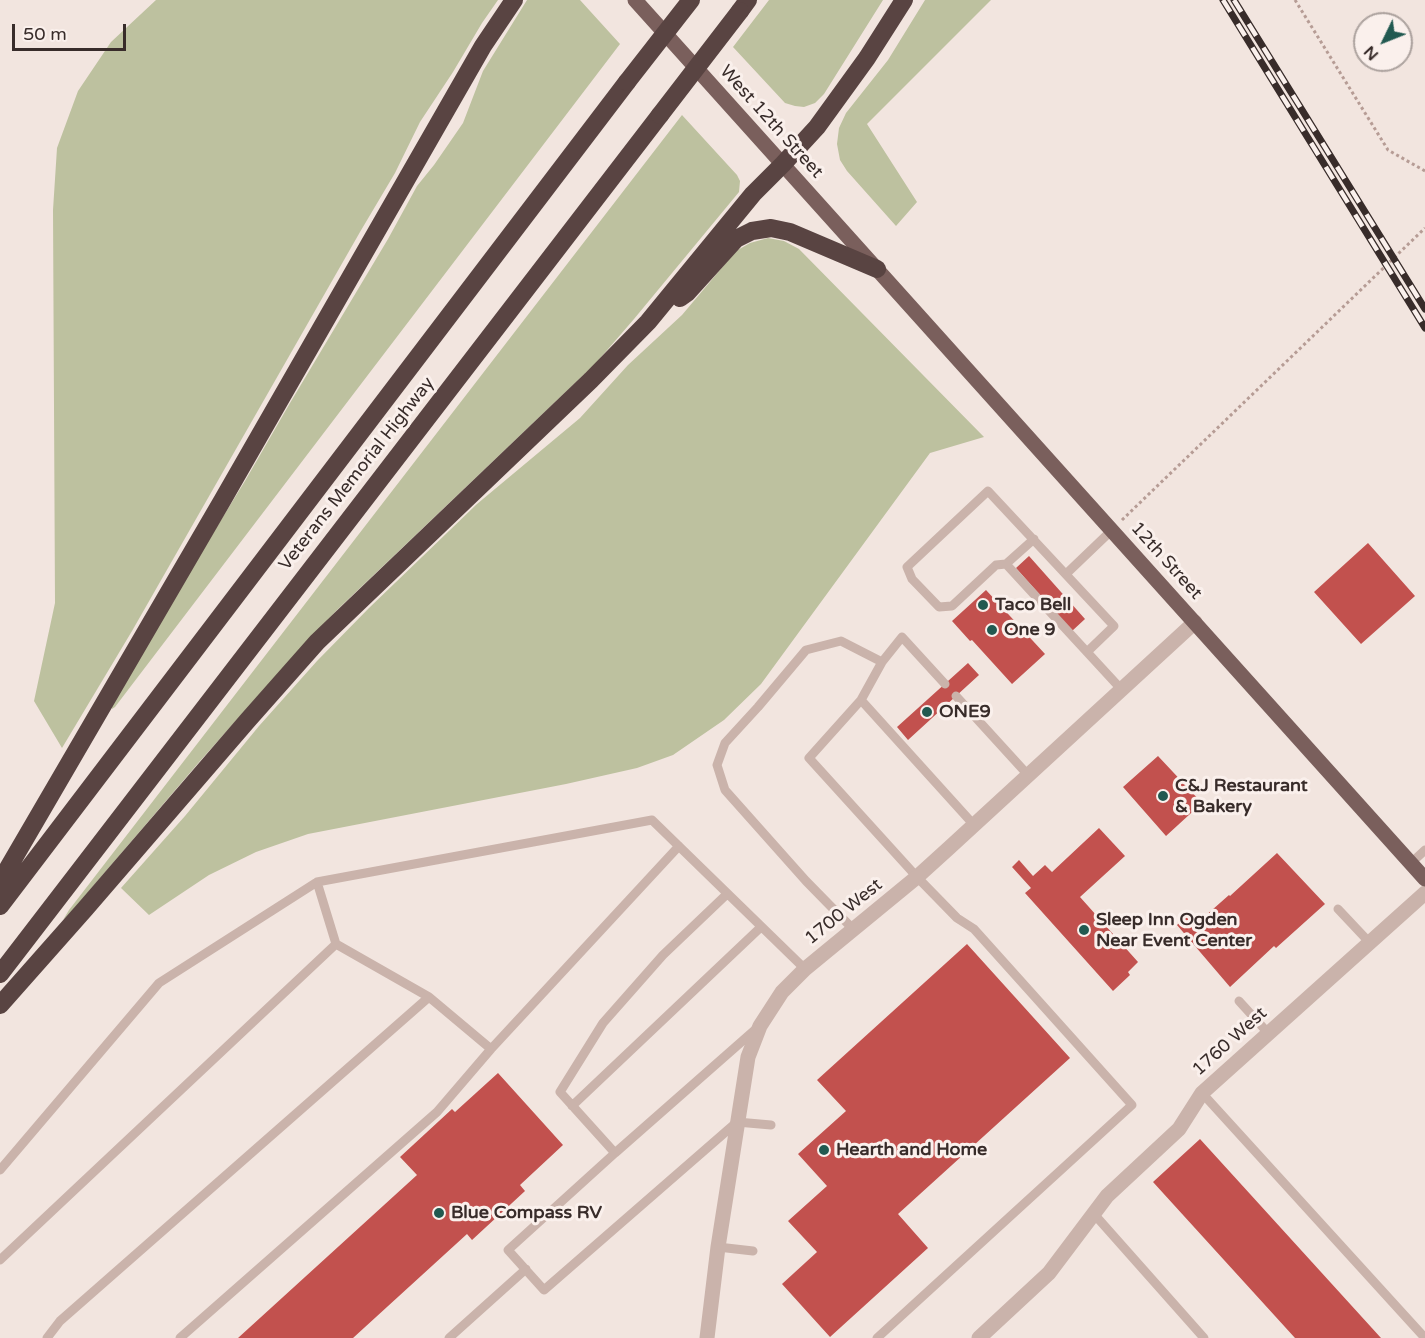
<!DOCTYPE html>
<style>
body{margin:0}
#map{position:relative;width:1425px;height:1338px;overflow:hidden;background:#f2e5df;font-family:"Varela Round",sans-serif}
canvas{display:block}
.north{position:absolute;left:1353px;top:12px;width:60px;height:60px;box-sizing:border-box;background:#faf0ec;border:2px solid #aca29e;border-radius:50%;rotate:227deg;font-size:16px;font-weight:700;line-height:24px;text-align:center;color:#382c2a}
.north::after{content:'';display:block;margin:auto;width:21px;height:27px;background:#215950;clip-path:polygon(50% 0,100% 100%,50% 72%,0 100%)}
.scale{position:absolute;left:12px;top:24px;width:114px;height:27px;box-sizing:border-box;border:3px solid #382c2a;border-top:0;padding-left:8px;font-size:18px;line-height:21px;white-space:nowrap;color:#382c2a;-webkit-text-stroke:4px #faf0ec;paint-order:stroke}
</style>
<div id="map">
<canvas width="1425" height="1338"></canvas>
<div class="north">N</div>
<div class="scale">50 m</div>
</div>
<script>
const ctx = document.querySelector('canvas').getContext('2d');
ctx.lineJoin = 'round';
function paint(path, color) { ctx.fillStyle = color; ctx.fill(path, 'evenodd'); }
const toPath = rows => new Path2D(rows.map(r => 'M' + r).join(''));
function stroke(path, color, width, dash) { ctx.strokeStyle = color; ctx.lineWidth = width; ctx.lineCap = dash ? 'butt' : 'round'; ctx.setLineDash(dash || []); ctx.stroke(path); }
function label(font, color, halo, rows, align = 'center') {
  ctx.font = font + ' "Varela Round",sans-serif'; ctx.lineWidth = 6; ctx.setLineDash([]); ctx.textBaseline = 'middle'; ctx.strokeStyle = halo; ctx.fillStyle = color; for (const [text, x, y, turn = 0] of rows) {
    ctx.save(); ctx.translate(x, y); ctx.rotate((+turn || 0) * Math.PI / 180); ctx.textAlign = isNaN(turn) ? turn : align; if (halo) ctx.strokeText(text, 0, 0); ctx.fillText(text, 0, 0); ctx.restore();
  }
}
paint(toPath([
 [156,0,498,0,482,23,453,72,420,122,395,173,360,232,132,631,62,748,34,701,55,603,53,210,57,148,78,91,111,42],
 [527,0,580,0,620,44,115,707,112,709,112,706,205,546,245,481,290,403,388,239,417,186,434,165,463,123,483,71],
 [769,0,883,0,824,94,815,103,804,107,795,106,785,103,733,47],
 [925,0,991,0,867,124,917,202,896,226,847,171,840,160,837,144,839,128,846,113,888,60],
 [682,115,737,175,740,181,739,192,634,319,596,363,338,609,299,650,200,761,71,912,63,920,69,910],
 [768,238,784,241,799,249,984,437,930,453,761,684,724,720,673,755,637,768,566,784,308,834,256,852,209,875,149,915,121,888,185,816,259,726,317,661,369,608,477,504,580,418,628,365,682,315,736,251,750,243]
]), '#bdc19f');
paint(toPath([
 [1368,543,1415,596,1361,644,1314,592],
 [1029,556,1085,619,1072,631,1016,568],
 [986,590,1045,654,1012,684,972,640,970,641,952,621],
 [968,663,979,675,908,740,897,727],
 [1158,756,1202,803,1166,836,1123,787],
 [1099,828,1125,856,1080,897,1138,962,1128,972,1130,975,1113,991,1025,893,1031,888,1012,867,1019,860,1033,876,1045,865,1052,872],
 [1277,853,1325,904,1276,948,1274,946,1230,987,1177,925,1186,917,1195,925,1229,895,1230,896],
 [967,944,1070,1058,898,1214,928,1248,830,1337,782,1284,817,1252,788,1221,827,1186,798,1154,846,1111,817,1080],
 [498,1073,563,1145,520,1185,525,1191,472,1240,467,1234,353,1338,238,1338,417,1175,400,1157,452,1109,455,1112],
 [1200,1139,1381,1338,1295,1338,1153,1182]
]), '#c2514e');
stroke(toPath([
 [1295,0,1388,150,1425,171],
 [1122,520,1425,228]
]), '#b69c95', 3, [3, 3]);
stroke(toPath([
 [1034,539,1006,564,1121,689],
 [1006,564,996,565,952,606,939,607,912,579,907,567,988,491,1114,626,1087,652],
 [1066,574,1112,530],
 [956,696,1028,775],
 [861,700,974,825],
 [1411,863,1425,850],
 [727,894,663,955,603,1023,560,1092,615,1153,756,1029],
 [1338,909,1370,943],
 [853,929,806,881,725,790,717,765,725,743,758,707,806,650,841,641,882,662],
 [336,944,429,997],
 [1239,1001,1269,1034],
 [1202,1093,1425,1338],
 [572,1106,761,927],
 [615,1153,508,1250,544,1290,737,1122,771,1125],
 [0,1170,159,983,317,882,652,820,805,969],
 [1094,1214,1204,1338],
 [718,1247,753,1251],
 [0,1260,336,944,317,882],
 [47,1338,60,1321,429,997,491,1049,679,846],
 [180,1338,437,1112,491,1049],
 [449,1338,526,1269],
 [877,1338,1132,1105,974,929,957,918,917,877,809,758,861,700,882,662,902,637,945,684]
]), '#cab3ab', 9);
stroke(toPath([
 [707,1338,718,1247,748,1057,760,1026,782,992,805,969,917,877,949,848,1195,622],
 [979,1338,1049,1273,1107,1196,1179,1129,1202,1093,1425,893]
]), '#cab3ab', 15);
stroke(toPath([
 [635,0,1425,879]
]), '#7a5f5c', 15);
stroke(toPath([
 [740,11,748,0],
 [680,298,687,293,736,239,752,231,771,228,790,232,877,269],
 [0,882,222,501,483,46,514,0],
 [0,906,627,82],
 [0,974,660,115],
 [0,1005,85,909,247,721,317,642,591,380,648,322,753,194,783,164,817,127,867,58,904,0]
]), '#594442', 18);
const rail = toPath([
 [1223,0,1425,328],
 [1234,0,1425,309]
]);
stroke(rail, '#382c2a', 7);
stroke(rail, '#faf0ec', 4.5, [14]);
stroke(toPath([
 [627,82,691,0],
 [660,115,740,11]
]), '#594442', 18);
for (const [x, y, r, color] of [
 [983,605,6,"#215950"],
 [992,630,6,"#215950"],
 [927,712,6,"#215950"],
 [1163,796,6,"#215950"],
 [1084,930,6,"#215950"],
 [824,1150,6,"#215950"],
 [439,1213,6,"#215950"]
]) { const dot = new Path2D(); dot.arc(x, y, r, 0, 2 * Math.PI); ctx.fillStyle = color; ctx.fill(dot); stroke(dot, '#faf0ec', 2); }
label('18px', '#382c2a', '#faf0ec', [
 ["West 12th Street",771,122,48],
 ["Veterans Memorial Highway",357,474,-52],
 ["12th Street",1166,561,48],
 ["1700 West",844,912,-39],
 ["1760 West",1230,1042,-42]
]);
label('bold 18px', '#382c2a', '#faf0ec', [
 ["Taco Bell",995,605],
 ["One 9",1004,630],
 ["ONE9",939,712],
 ["C&J Restaurant",1175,786],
 ["& Bakery",1175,807],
 ["Sleep Inn Ogden",1096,920],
 ["Near Event Center",1096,941],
 ["Hearth and Home",836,1150],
 ["Blue Compass RV",451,1213]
], 'left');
</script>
